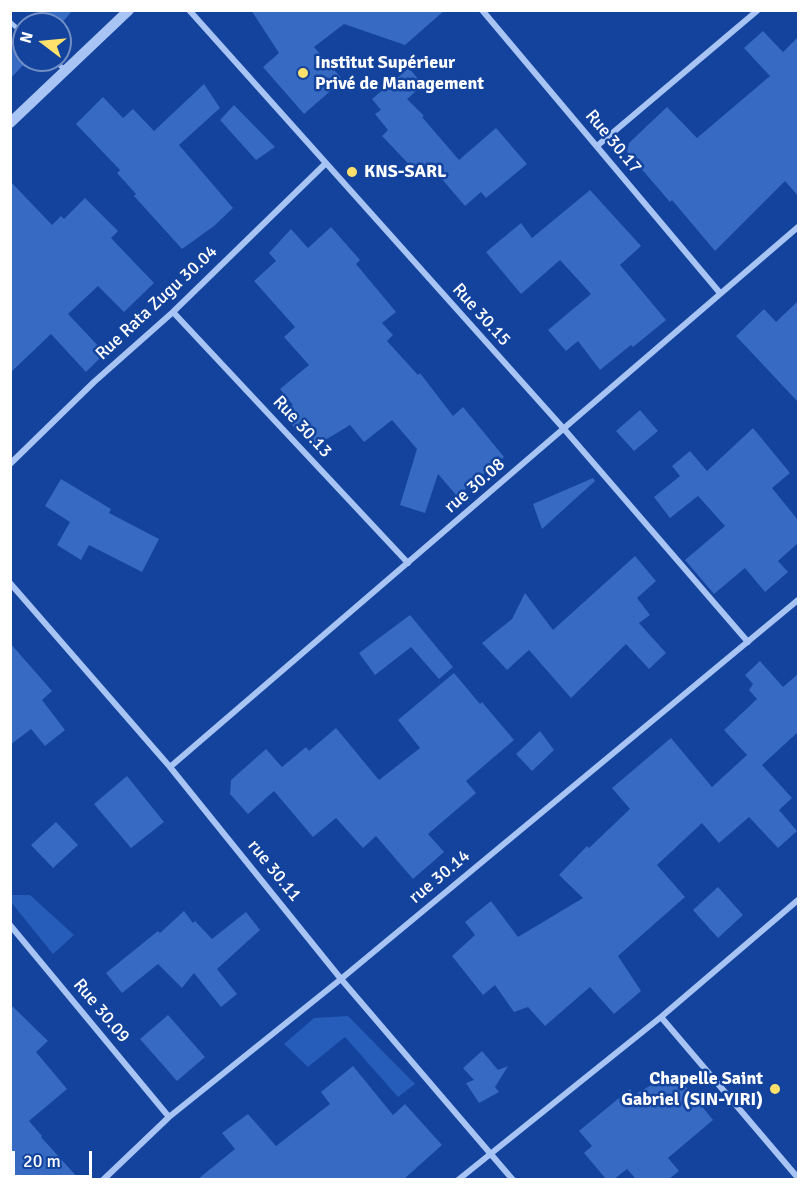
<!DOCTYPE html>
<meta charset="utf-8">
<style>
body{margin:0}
#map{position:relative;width:809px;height:1190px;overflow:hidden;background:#13439c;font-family:Signika,sans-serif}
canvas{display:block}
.frame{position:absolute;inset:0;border:12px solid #fff;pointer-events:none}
.north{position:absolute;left:12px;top:12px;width:60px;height:60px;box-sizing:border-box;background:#13439c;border:2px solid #718ec4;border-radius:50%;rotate:286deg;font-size:16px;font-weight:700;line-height:24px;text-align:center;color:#fff}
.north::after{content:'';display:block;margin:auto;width:21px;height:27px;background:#ffe16b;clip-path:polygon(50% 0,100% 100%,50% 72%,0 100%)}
.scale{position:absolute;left:12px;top:1151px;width:80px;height:27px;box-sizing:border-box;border:3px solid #fff;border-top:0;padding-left:8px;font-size:18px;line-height:21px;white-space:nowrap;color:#fff;-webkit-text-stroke:4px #13439c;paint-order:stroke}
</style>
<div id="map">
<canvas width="809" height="1190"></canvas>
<div class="frame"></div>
<div class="north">N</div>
<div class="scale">20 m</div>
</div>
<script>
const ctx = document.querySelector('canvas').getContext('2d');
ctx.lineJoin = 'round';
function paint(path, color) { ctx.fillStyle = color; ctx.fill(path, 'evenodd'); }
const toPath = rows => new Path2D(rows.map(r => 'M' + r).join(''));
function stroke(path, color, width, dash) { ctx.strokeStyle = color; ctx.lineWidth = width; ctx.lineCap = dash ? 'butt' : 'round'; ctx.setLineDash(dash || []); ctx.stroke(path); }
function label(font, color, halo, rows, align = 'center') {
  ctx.font = font + ' Signika,sans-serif'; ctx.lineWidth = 5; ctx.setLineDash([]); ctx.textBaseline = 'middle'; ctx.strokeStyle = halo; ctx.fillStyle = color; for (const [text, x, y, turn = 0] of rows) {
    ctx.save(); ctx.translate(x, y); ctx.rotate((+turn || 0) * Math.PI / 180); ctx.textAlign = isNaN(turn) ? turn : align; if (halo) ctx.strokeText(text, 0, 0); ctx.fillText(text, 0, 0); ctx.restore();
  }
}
paint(toPath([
 [10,895,30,895,74,935,53,954,11,902],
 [348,1016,415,1084,398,1097,345,1037,308,1067,284,1044,314,1018]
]), '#265cba');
paint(toPath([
 [43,10,73,10,60,25,30,24],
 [251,10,445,10,405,45,344,24,314,47,343,80,304,114,263,67,279,53],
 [763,31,783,52,798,37,798,196,785,181,715,251,672,200,670,202,627,152,629,143,667,107,697,138,770,76,744,48],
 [19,35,24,38,24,60,28,60,10,79,10,43],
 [409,68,423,85,407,99,424,116,422,117,459,160,496,128,527,164,486,198,481,192,465,206,435,171,424,180,382,136,388,130,375,114,381,110,372,99],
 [204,84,220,108,179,145,233,208,214,226,182,249,134,196,136,194,117,173,120,170,76,124,103,97,123,118,133,109,154,131],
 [234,105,275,147,256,160,220,120],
 [10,181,52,225,61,216,64,219,85,198,118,231,111,238,154,283,124,312,98,286,68,314,105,353,86,372,51,334,10,373],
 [590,190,641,246,620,265,666,320,633,347,631,345,600,370,578,341,566,351,548,330,591,294,560,260,521,294,486,252,521,223,532,238],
 [331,227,360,260,356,264,396,312,382,323,393,335,387,341,418,375,420,373,453,416,463,407,504,457,457,496,438,474,425,513,400,505,417,449,392,420,364,442,350,425,312,448,298,427,295,429,283,412,293,405,280,389,309,365,284,337,295,327,254,281,276,261,269,253,291,229,308,248],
 [798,301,798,402,736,336,764,309,776,322],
 [640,410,658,431,634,451,616,431],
 [753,428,790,473,772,488,798,520,798,543,778,561,788,572,765,592,745,568,714,594,685,560,725,526,698,496,670,518,654,497,680,476,672,466,690,451,707,471],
 [593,478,595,481,542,529,533,504],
 [61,479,111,509,109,513,159,539,142,572,89,545,81,560,57,545,70,522,45,506],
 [635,556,656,581,637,598,650,615,639,623,666,653,649,669,626,644,571,698,529,650,507,670,482,643,512,619,525,593,553,630],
 [410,615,453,667,439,679,411,647,375,675,359,653],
 [10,643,52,691,42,700,65,730,45,746,31,729,10,745],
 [760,661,783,687,798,674,798,732,762,765,792,798,779,810,797,831,778,848,749,817,719,843,702,823,657,865,685,897,618,956,641,991,614,1014,590,987,545,1026,528,1007,514,1012,495,985,483,995,452,956,475,935,465,922,491,901,518,937,583,898,559,875,587,846,589,848,630,809,612,788,671,738,712,787,747,755,724,730,757,699,749,690,753,684,745,675],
 [454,673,480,704,482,702,514,740,466,781,476,793,428,834,444,852,413,879,376,836,363,848,336,818,313,837,274,791,248,814,230,794,231,780,266,749,282,767,306,747,309,751,336,728,379,780,420,748,398,720],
 [540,731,554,750,532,771,516,754],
 [127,776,164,822,131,848,94,804],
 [56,822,78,845,53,868,31,845],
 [718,887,743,915,718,938,693,910],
 [184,911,193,923,195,921,212,939,246,912,260,930,217,969,237,994,221,1007,194,973,182,988,158,964,122,993,106,973,158,931,160,933],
 [10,1004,48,1041,36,1052,67,1089,29,1121,42,1136,41,1137,79,1179,10,1179],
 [168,1015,205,1057,177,1081,140,1039],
 [482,1051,498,1070,508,1066,495,1087,499,1092,479,1103,466,1083,474,1080,463,1068],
 [353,1066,393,1115,405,1104,442,1145,404,1179,198,1179,235,1149,222,1133,248,1114,276,1146,330,1104,321,1092],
 [674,1072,713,1120,668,1158,679,1171,669,1179,636,1179,627,1169,614,1179,606,1179,584,1153,592,1146,579,1131,630,1089,634,1095]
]), '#376ac2');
stroke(toPath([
 [10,22,24,34],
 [54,60,66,71]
]), '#a8c4f4', 4.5);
stroke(toPath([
 [189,10,564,429,748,642],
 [482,10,720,293],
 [597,146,758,10],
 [173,312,408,563],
 [10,464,94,382,173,312,325,164],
 [10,583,170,767,341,979,513,1180],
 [170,767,798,227],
 [10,925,169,1117],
 [661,1017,798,1178],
 [103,1180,169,1117,341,979,798,600],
 [458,1180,661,1017,798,900]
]), '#a8c4f4', 6);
stroke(toPath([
 [10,123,129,10]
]), '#a8c4f4', 10);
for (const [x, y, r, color] of [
 [303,73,6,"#ffe16b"],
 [352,172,6,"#ffe16b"],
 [775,1089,6,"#ffe16b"]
]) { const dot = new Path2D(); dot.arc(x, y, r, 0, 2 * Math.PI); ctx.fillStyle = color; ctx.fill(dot); stroke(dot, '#13439c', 2); }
label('bold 18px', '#fff', '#13439c', [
 ["Institut Supérieur",315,63],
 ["Privé de Management",315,84],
 ["KNS-SARL",364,172],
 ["Chapelle Saint",763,1079,"right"],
 ["Gabriel (SIN-YIRI)",763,1100,"right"]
], 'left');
label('18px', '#fff', '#13439c', [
 ["Rue 30.17",613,142,50],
 ["Rue Rata Zugu 30.04",157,303,-43],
 ["Rue 30.15",481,315,48],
 ["Rue 30.13",302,427,47],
 ["rue 30.08",475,486,-41],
 ["rue 30.11",274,871,51],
 ["rue 30.14",440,877,-40],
 ["Rue 30.09",101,1011,50]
]);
</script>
